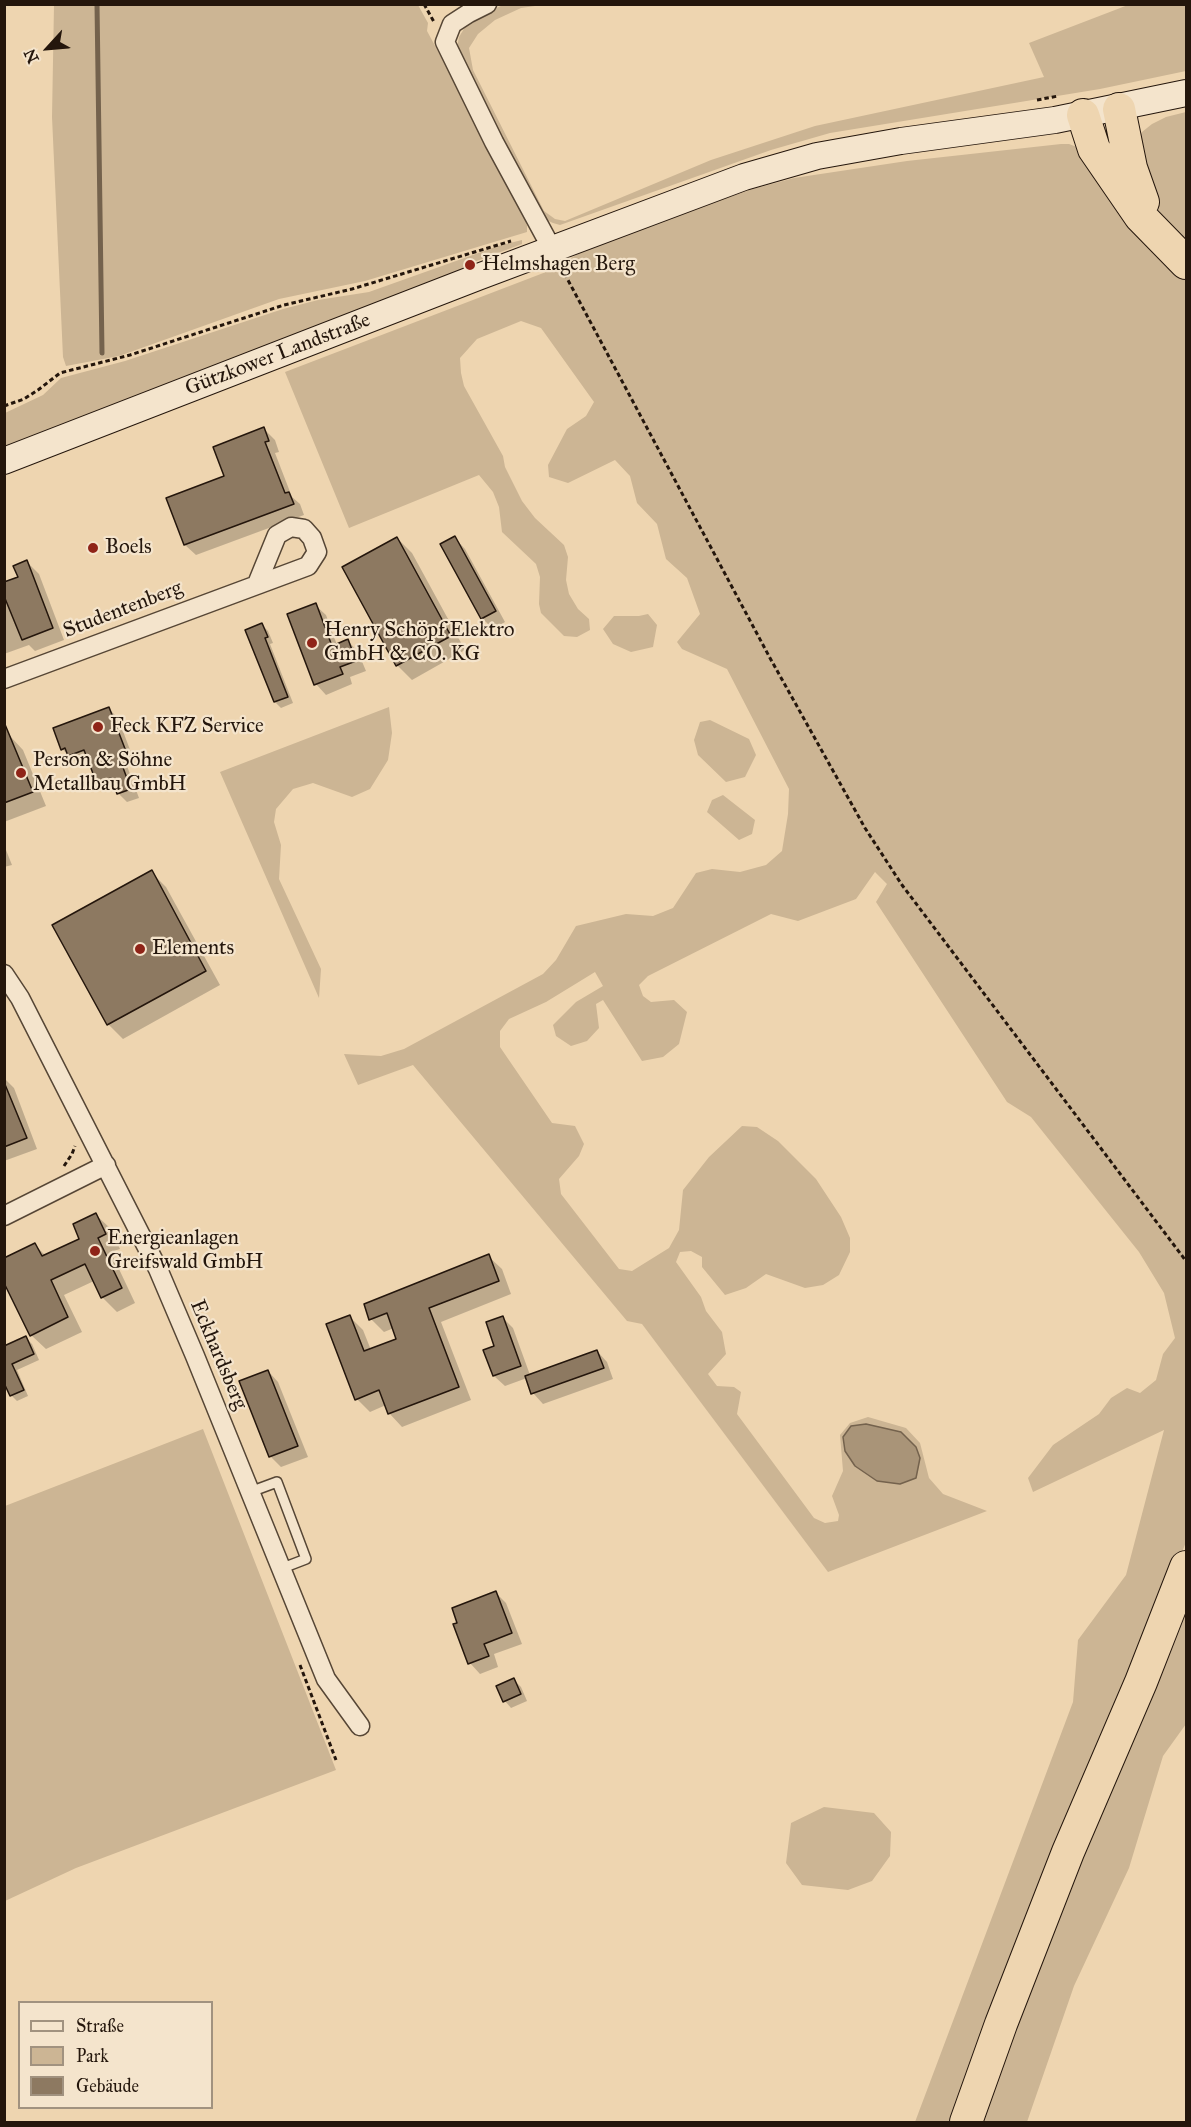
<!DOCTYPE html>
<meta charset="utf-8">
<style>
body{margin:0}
#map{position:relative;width:1191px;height:2127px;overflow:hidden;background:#eed5b0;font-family:"IM FELL Great Primer",serif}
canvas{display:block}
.frame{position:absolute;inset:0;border:6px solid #24160c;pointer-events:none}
.legend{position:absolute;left:18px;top:2001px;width:195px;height:108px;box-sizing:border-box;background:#f4e4cc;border:2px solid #a1927f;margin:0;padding:8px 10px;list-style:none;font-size:18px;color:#24160c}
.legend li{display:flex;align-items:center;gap:12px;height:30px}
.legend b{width:30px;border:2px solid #a1927f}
.north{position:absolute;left:18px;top:18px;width:60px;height:60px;-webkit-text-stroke:4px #f4e4cc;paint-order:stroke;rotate:244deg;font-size:16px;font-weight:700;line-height:24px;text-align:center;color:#24160c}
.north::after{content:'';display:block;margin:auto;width:21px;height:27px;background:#24160c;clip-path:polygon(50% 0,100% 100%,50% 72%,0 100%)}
</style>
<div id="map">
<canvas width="1191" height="2127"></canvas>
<div class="frame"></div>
<ul class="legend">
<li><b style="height:8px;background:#f4e4cc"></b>Straße</li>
<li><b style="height:16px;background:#ccb594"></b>Park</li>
<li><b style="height:16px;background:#8d7961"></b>Gebäude</li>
</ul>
<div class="north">N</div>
</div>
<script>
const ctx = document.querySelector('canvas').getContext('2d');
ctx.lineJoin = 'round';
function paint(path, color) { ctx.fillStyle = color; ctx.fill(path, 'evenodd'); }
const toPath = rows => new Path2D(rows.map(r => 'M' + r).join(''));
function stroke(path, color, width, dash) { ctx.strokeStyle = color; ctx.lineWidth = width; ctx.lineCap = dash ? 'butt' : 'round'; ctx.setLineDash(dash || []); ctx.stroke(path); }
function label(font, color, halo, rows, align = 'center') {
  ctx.font = font + ' "IM FELL Great Primer",serif'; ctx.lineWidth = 4.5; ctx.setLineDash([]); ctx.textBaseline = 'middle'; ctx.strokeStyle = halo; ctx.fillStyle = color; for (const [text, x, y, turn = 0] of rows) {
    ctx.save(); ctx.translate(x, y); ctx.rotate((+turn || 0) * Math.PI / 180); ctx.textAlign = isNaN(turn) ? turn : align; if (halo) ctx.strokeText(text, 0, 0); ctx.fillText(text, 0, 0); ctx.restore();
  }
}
paint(toPath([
 [54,5,418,5,428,23,427,31,509,183,527,225,527,232,365,281,279,299,119,356,66,366,63,357,52,117],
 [503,5,542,5,521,8,495,20,478,34,469,48,473,70,544,211,555,219,565,221,711,160,815,126,1044,77,1029,43,1128,5,1186,5,1186,71,1100,89,830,133,771,150,560,225,553,223,544,219,456,53,459,37,465,27,476,17],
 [1186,112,1186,246,1162,217,1151,199,1137,143,1142,132,1152,124,1166,117],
 [1061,144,1069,144,1082,149,1186,277,1186,1542,955,2122,915,2122,1073,1702,1078,1640,1126,1575,1164,1430,1033,1492,1028,1478,1053,1445,1099,1414,1111,1398,1127,1388,1140,1393,1156,1380,1163,1354,1175,1338,1164,1293,1139,1252,1031,1117,1007,1102,876,902,887,884,875,872,856,899,798,921,771,914,648,976,639,985,643,996,651,1002,674,1000,687,1012,679,1044,663,1057,642,1061,603,1000,596,1004,599,1028,587,1041,571,1046,556,1036,553,1025,576,1002,603,986,595,972,546,1002,509,1019,500,1031,500,1047,552,1123,575,1126,584,1144,579,1156,559,1179,561,1194,619,1269,632,1271,669,1248,679,1230,683,1190,709,1157,742,1126,757,1127,778,1141,816,1179,841,1217,850,1238,850,1252,839,1275,823,1285,805,1288,766,1274,746,1288,725,1295,702,1267,702,1257,691,1251,680,1252,676,1262,701,1297,706,1311,722,1332,726,1354,708,1374,717,1386,734,1387,741,1392,737,1414,814,1518,825,1523,838,1521,839,1515,832,1496,843,1471,840,1435,850,1423,868,1417,906,1428,920,1443,929,1478,943,1494,987,1511,828,1572,642,1324,627,1321,413,1065,358,1085,344,1054,381,1056,404,1049,543,974,556,960,576,926,626,914,653,916,673,908,696,873,712,869,740,872,766,865,782,851,788,814,789,789,727,669,682,649,677,642,700,614,687,578,666,559,657,524,637,503,630,476,615,460,568,483,549,477,548,465,567,429,586,416,594,402,541,328,521,321,477,339,460,358,461,373,464,386,503,456,505,467,522,501,535,518,564,545,568,557,566,580,569,594,578,609,589,619,590,630,577,637,564,636,541,613,539,604,540,577,536,564,502,532,499,507,493,492,479,475,349,528,285,372,546,272,578,254,685,212,753,189,794,178,907,161],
 [522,240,522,244,466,265,467,269,271,346,125,400,5,449,5,413,43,395,61,378,125,361,283,309,318,300,369,292,498,246],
 [648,614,657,625,653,647,631,652,613,644,603,629,614,616,639,616],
 [389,707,392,733,388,760,370,789,352,797,313,783,293,789,276,809,274,822,281,845,279,879,321,969,319,998,220,772],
 [710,720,749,739,756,755,745,777,726,782,698,755,694,740,700,722],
 [723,795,755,820,752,834,739,840,707,812,712,800],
 [203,1429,336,1770,76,1868,5,1901,5,1506],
 [1186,1588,1186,1724,1163,1756,1129,1868,1074,1986,1027,2122,975,2122],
 [824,1807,874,1813,891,1832,890,1856,872,1881,848,1890,802,1885,786,1863,791,1823]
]), '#ccb594');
const water = toPath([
 [866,1424,901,1432,916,1447,920,1458,916,1478,900,1484,877,1481,855,1466,845,1451,843,1437,851,1426,866,1424]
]);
paint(water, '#a99478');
stroke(water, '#74624d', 1.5);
paint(toPath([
 [264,429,275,440,279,452,275,453,292,497,300,504,304,515,196,555,185,545,226,477],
 [397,538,412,553,465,650,412,680,397,665],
 [455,538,465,549,505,622,493,629,482,618],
 [27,562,39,574,64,640,35,651,29,645,4,654,4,584,20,578],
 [315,605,326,615,337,645,348,641,358,652,366,671,350,677,352,684,326,695,316,684],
 [262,625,268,631,273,643,270,644,293,703,281,708,275,702],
 [109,709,118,718,135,763,127,766,139,798,127,802,118,793,116,788,107,792,98,783,90,760,78,764,62,749],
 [10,736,23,750,46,806,4,822,4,738],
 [4,845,12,865,4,867],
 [151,872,166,887,220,985,123,1039,108,1024],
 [4,1078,14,1088,37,1149,4,1161],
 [96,1215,111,1229,120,1249,111,1252,135,1303,117,1312,102,1297,94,1281,64,1295,82,1332,46,1349,31,1335,35,1245,46,1256,81,1239],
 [488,1256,502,1269,511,1294,441,1322,471,1400,402,1427,389,1413,386,1405,370,1412,357,1399,350,1317,363,1330,371,1350,398,1340,394,1328,384,1332,371,1319],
 [503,1318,513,1328,530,1375,597,1351,607,1362,613,1379,543,1404,533,1393,527,1378,505,1386,494,1376,496,1347],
 [26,1338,32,1344,39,1360,17,1370,28,1396,17,1401,11,1395,4,1347],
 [268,1371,278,1382,308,1457,281,1467,270,1456],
 [496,1593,506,1603,522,1644,494,1654,498,1667,480,1674,470,1663],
 [514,1680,521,1687,527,1701,511,1708,505,1701]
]), '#0003');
stroke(toPath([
 [97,4,102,353]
]), '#74624d', 5);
const building = toPath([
 [264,427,269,441,265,442,285,493,289,492,294,504,184,545,166,498,224,476,213,447,264,427],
 [455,536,496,611,481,619,440,544,455,536],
 [397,537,451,636,396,666,342,567,397,537],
 [27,560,53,628,22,640,4,596,4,582,18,577,13,566,27,560],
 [316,603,332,646,348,639,356,661,340,667,343,674,314,685,287,614,316,603],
 [262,623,268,637,265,638,288,697,274,702,245,630,262,623],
 [109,707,127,754,119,757,131,789,117,794,111,778,97,784,84,750,68,756,65,748,61,750,53,728,109,707],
 [4,722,33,792,4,803,4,722],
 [152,870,206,971,107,1025,52,925,152,870],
 [4,1082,27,1138,4,1147,4,1082],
 [96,1213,106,1234,98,1238,122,1288,101,1298,85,1264,51,1280,68,1317,30,1336,4,1283,4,1258,35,1243,42,1256,79,1239,73,1224,96,1213],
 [489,1254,499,1281,429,1308,459,1387,388,1414,379,1390,355,1400,326,1324,350,1315,364,1351,396,1339,387,1313,369,1320,364,1304,489,1254],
 [503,1316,521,1366,493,1376,483,1350,494,1346,486,1322,503,1316],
 [26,1336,34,1354,12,1364,24,1390,10,1396,4,1383,4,1346,26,1336],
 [597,1350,604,1368,531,1394,525,1376,597,1350],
 [268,1370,298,1446,269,1457,239,1381,268,1370],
 [496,1591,512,1633,484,1644,489,1656,468,1664,453,1624,457,1623,452,1608,496,1591],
 [514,1678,521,1694,503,1702,496,1686,514,1678]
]);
paint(building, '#8d7961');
stroke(building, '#24160c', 1.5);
const service = toPath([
 [250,1492,277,1482,306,1559,280,1569]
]);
const minor = toPath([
 [487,4,469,13,452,24,445,42,494,142,552,249],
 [4,679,308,566,317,552,312,538,304,529,291,527,277,535,257,584],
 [4,974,20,998,158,1269,195,1356,326,1679,360,1726],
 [4,1216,106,1165]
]);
const secondary = toPath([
 [4,461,478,277,744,177,817,156,901,141,1055,120,1186,93]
]);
const trunk = toPath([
 [1119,109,1131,168,1143,202],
 [1083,115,1094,149,1140,216,1186,263],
 [966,2122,1001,2024,1068,1852,1141,1682,1186,1567]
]);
stroke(service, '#564635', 12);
stroke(minor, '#564635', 21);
stroke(secondary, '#24160c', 28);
stroke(trunk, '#24160c', 34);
stroke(toPath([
 [424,4,434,22],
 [1037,100,1058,96],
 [561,267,770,658,865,828,902,885,1186,1261],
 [4,406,24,399,38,390,60,373,130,355,284,305,352,289,511,241],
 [64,1166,72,1154,75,1146],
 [300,1665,336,1760]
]), '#24160c', 3, [4.5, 3]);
stroke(service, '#f4e4cc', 9);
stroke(minor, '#f4e4cc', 18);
stroke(secondary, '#f4e4cc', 26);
stroke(trunk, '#eed5b0', 32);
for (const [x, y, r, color] of [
 [470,265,6,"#8f2418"],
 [93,548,6,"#8f2418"],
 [312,643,6,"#8f2418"],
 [98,727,6,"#8f2418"],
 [21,773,6,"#8f2418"],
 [140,949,6,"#8f2418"],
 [95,1251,6,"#8f2418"]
]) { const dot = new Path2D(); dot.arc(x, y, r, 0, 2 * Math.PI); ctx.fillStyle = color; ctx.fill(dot); stroke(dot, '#f4e4cc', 2); }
label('21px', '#24160c', '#f4e4cc', [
 ["Helmshagen Berg",482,265],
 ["Boels",105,548],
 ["Henry Schöpf Elektro",324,631],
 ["GmbH & CO. KG",324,655],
 ["Feck KFZ Service",110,727],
 ["Person & Söhne",33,761],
 ["Metallbau GmbH",33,785],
 ["Elements",152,949],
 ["Energieanlagen",107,1239],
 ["Greifswald GmbH",107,1263]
], 'left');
label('21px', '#24160c', '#f4e4cc', [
 ["Gützkower Landstraße",278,355,-21],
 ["Studentenberg",123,610,-21],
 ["Eckhardsberg",218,1355,67]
]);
</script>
